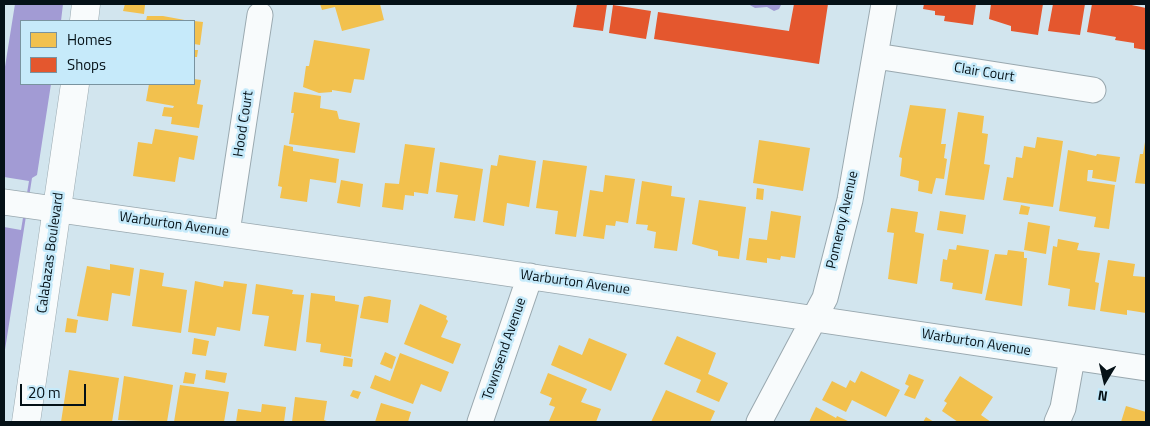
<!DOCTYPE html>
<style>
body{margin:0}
#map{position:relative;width:1150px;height:426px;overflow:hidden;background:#d2e5ee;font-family:"Titillium Web",sans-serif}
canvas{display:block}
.frame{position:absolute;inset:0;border:5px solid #051117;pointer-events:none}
.legend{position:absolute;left:20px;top:20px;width:175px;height:65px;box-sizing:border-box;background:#c6eafa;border:1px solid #79939f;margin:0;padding:6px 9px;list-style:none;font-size:15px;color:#051117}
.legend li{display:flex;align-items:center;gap:10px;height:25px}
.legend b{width:25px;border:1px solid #79939f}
.north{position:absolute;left:1080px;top:356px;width:50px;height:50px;-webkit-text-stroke:4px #c6eafa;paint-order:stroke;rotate:189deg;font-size:14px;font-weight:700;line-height:20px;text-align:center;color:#051117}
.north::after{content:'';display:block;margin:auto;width:18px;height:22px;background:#051117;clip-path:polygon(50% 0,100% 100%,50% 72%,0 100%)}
.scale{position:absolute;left:20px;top:384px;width:66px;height:22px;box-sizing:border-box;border:2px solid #051117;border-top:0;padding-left:6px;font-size:15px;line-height:18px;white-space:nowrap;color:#051117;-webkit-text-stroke:4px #c6eafa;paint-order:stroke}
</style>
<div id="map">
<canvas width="1150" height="426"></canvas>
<div class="frame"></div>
<ul class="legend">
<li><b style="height:14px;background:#f2c14e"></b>Homes</li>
<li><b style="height:14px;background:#e4572e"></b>Shops</li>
</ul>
<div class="north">N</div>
<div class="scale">20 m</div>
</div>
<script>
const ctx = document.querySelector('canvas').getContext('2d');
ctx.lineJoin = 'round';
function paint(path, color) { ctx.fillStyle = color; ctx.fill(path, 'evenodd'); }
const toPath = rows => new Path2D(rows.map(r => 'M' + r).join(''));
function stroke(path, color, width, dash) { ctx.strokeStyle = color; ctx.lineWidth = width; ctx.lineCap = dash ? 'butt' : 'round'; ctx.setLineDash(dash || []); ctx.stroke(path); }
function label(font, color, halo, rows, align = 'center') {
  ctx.font = font + ' "Titillium Web",sans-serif'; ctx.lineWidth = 5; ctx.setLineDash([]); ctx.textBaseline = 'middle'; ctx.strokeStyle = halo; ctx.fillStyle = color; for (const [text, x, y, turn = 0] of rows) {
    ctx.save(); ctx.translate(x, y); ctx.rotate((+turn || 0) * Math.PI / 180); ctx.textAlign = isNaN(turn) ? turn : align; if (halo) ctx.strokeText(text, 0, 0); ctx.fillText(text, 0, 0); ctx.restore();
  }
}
paint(toPath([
 [15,4,63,4,61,21,21,21,21,84,51,84,37,175,32,178,4,356,4,73],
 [748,4,781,4,781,5,779,9,774,11,767,7,755,8]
]), '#a29bd4');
paint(toPath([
 [4,177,29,181,21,230,4,227]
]), '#d2e5ee');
paint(toPath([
 [125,4,145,5,144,14,123,11],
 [320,4,380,4,384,20,342,31,335,7,322,10],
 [147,16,163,16,190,21,146,21],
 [194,21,203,22,200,45,194,44],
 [314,40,370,49,364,80,354,79,351,93,332,90,332,92,319,93,303,87,306,66,309,66],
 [194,50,198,50,197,57,194,57],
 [194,79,201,80,197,104,203,105,199,128,171,124,172,117,162,116,164,107,173,108,174,106,146,101,149,84,194,84],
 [294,92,321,96,320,108,337,111,339,119,360,123,355,153,289,144,294,113,291,113],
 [910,105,946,109,941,144,946,144,944,158,947,159,944,179,936,178,932,194,918,191,919,181,900,176,902,158,899,157],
 [958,112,984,116,982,133,988,134,984,164,990,165,984,200,945,195],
 [155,129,198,136,194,160,179,157,175,182,133,176,138,142,152,144],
 [1037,137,1063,141,1053,207,1003,200,1007,177,1013,178,1016,157,1022,158,1024,146,1035,148],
 [759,140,810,148,803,191,753,183],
 [1145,142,1146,142,1146,184,1135,183,1140,154,1143,154],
 [405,144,435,148,428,194,414,192,414,196,405,195,403,210,382,207,385,183,399,184],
 [284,145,293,147,293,151,339,159,336,183,310,179,307,202,280,198,282,187,278,186],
 [1068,150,1096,156,1097,154,1120,157,1116,182,1092,178,1093,170,1088,170,1087,181,1115,185,1109,229,1094,227,1096,217,1059,211],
 [499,155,536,161,529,207,507,203,504,226,483,222,491,165,497,166],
 [543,160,587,166,576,237,555,234,558,211,536,208],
 [440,162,483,169,475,221,454,218,458,195,436,192],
 [605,175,635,179,628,223,616,221,615,226,606,225,604,239,583,236,590,190,603,192],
 [341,180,363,184,360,207,337,203],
 [642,181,672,186,671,196,685,198,677,251,654,248,656,232,647,230,648,225,636,224],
 [757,188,764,189,763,200,756,199],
 [699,200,746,207,739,259,718,256,718,251,692,244],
 [1021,205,1030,207,1028,215,1019,214],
 [891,208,918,212,915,232,924,234,917,284,888,279,894,233,887,232],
 [771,211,801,216,795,258,781,256,780,260,767,258,767,263,746,260,749,238,767,240],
 [940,211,966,215,963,234,937,230],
 [1028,222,1050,226,1046,254,1024,250],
 [1058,239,1079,243,1077,250,1100,253,1095,282,1099,283,1095,310,1068,306,1070,289,1048,285,1053,246,1057,247],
 [957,245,989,250,982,294,952,289,953,283,940,281,943,259,947,260,949,249,956,250],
 [1008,250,1024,252,1024,258,1027,258,1022,306,985,300,995,254,1007,255],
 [1108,260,1135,264,1133,276,1146,277,1146,313,1127,310,1127,315,1100,311],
 [110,264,134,268,130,296,112,293,108,321,77,316,87,266,110,270],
 [140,269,164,273,162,286,187,290,181,333,132,326],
 [195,281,223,287,224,281,247,284,240,331,217,327,215,336,188,332],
 [256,284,293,290,292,294,304,295,296,351,264,346,269,316,252,314],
 [311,293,335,296,335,301,359,305,351,357,320,352,321,344,306,342],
 [369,296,391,300,388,323,360,318,364,297],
 [420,304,447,316,446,319,448,321,441,337,461,344,453,364,404,344],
 [67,318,78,320,76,333,65,332],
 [677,336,716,353,708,374,728,383,719,402,696,392,701,380,664,364],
 [194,338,209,341,206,356,192,354],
 [589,338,627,354,611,391,551,365,559,345,582,355],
 [385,352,396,357,392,369,380,364],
 [400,353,449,372,441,392,421,384,413,404,370,388,375,375,390,381],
 [344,357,353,359,352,367,343,366],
 [69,370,119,378,112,422,61,422],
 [206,370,227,373,225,383,205,379],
 [861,371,900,390,886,417,852,400,846,412,822,400,832,381,846,388,850,380,855,383],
 [185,372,196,374,194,384,183,383],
 [548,373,587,389,581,402,601,409,596,422,549,421,555,407,549,405,552,398,540,393],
 [909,374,924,380,915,399,904,395,909,386,905,384],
 [124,376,173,385,167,422,118,420],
 [960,376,993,397,981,415,991,422,958,422,942,411,947,403,944,401],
 [180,385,229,392,224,422,174,422],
 [353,390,361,392,358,399,350,396],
 [666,390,715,411,710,422,651,422],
 [295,397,327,401,324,420,330,422,292,422],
 [381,403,411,412,408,422,375,422],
 [262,404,286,407,284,422,236,422,238,409,261,412],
 [1126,406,1146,412,1146,422,1121,422],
 [816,407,836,418,837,416,850,422,809,422],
 [926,417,934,422,923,422]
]), '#f2c14e');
paint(toPath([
 [577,4,607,4,603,31,573,27],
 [794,4,828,4,819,64,654,39,658,12,789,31],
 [924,4,976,4,973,25,944,21,945,16,935,15,935,11,923,9],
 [991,4,1043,4,1038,35,1011,31,1011,26,989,19],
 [1053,4,1085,4,1080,35,1048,31],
 [1092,4,1127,4,1146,8,1146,50,1134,48,1134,43,1115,40,1116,37,1087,32],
 [613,5,651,11,646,39,609,33]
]), '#e4572e');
const minor = toPath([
 [876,56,1093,90],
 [4,202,472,268,1146,368],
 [227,232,260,15],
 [480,422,530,276],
 [759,422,825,298,850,200,884,4],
 [1057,422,1063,408,1072,358]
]);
const tertiary = toPath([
 [84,21,86,4],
 [26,422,75,84]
]);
stroke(minor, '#99a8af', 27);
stroke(tertiary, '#99a8af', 29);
stroke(minor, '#f8fbfc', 25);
stroke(tertiary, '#f8fbfc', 28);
label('14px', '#051117', '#c6eafa', [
 ["Clair Court",984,73,9],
 ["Hood Court",244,124,-81],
 ["Pomeroy Avenue",843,220,-77],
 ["Warburton Avenue",174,225,8],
 ["Calabazas Boulevard",51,253,-82],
 ["Warburton Avenue",575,283,8],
 ["Warburton Avenue",976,343,9],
 ["Townsend Avenue",505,349,-71]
]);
</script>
